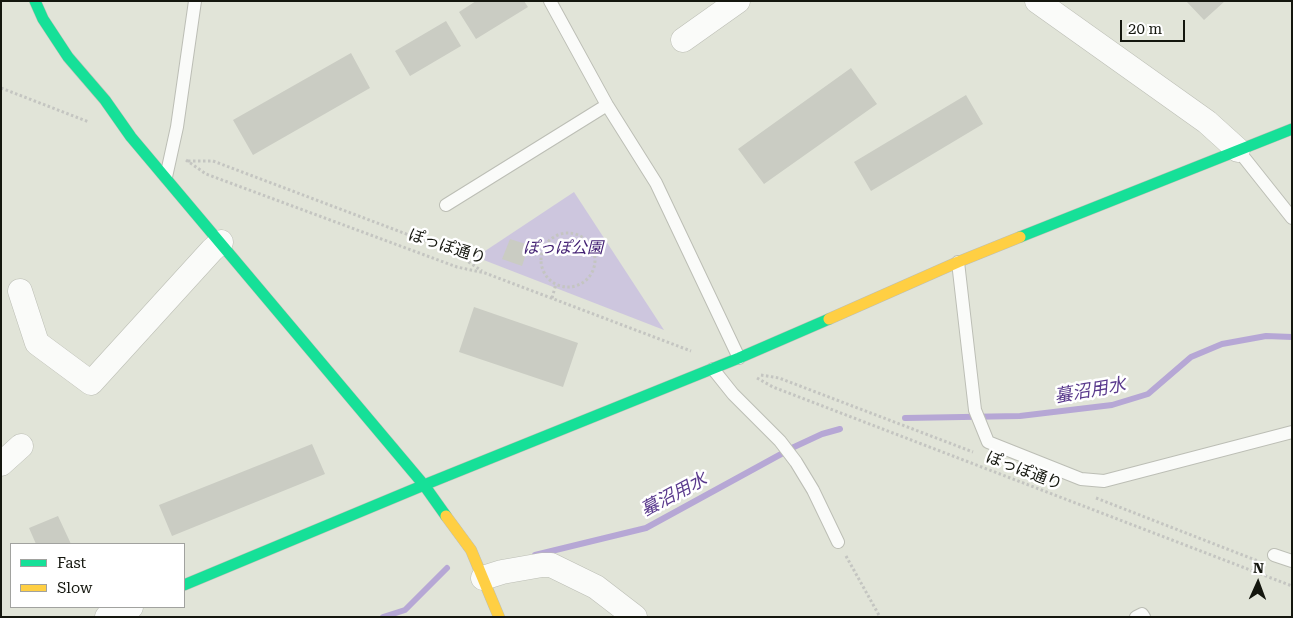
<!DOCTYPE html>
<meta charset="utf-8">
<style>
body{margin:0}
#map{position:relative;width:1293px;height:618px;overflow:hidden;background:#e1e4d8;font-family:"Roboto Serif",serif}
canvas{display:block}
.frame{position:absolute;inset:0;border:2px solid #14160e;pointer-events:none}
.legend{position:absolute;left:10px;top:543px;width:175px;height:65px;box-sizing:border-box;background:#fff;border:1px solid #a1a29f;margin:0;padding:6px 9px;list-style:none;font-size:15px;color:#14160e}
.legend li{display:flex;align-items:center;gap:10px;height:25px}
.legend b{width:25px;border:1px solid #a1a29f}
.north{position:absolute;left:1233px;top:558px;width:50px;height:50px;-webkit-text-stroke:4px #fff;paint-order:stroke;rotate:2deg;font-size:14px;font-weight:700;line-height:20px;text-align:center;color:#14160e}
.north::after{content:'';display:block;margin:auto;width:18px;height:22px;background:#14160e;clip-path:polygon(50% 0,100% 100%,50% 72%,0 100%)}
.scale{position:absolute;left:1120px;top:20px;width:65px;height:22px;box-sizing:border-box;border:2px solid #14160e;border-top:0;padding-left:6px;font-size:15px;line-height:18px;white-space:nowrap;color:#14160e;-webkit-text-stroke:4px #fff;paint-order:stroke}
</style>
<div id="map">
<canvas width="1293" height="618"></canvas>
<div class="frame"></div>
<ul class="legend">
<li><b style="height:6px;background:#16e098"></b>Fast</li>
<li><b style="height:6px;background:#ffcf43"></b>Slow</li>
</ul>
<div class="north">N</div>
<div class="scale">20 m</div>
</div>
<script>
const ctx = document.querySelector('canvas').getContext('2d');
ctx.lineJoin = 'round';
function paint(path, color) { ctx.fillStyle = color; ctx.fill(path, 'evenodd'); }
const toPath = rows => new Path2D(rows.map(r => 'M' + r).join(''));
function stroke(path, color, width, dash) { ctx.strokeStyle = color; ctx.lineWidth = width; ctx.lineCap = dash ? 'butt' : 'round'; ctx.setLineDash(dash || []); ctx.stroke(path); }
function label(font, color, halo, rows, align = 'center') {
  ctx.font = font + ' "Roboto Serif","Noto Sans JP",serif'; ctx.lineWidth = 5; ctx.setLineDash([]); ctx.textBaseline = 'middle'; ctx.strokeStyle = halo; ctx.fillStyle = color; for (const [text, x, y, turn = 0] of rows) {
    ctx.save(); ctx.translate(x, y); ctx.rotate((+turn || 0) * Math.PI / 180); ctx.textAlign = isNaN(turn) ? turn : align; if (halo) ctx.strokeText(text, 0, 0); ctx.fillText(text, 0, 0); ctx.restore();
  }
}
paint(toPath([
 [574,192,664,330,476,257]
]), '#cdc6de');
stroke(toPath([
 [905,418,1020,416,1112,405,1148,394,1191,357,1222,344,1266,336,1292,337],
 [535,555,646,528,794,447,822,434,840,429],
 [383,617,405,610,447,568]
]), '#b6a7d5', 6);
paint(toPath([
 [476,1,524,1,528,7,476,39,459,12],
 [1186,1,1225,1,1204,20],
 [446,21,461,46,410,76,395,51],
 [351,53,370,88,253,155,233,120],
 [851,68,877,104,764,184,738,149],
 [966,95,983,124,871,191,854,162],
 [510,239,529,245,522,266,502,259],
 [474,307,578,343,563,387,459,352],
 [312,444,325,474,172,536,159,505],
 [58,516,71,544,36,544,29,528]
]), '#caccc3');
const lane = toPath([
 [550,1,607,105,656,183,739,358],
 [1238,150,1292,218],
 [166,177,177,127,195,1],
 [446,205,607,105],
 [958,262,975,410,988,442,1081,479,1104,481,1292,432],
 [713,369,733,394,780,441,796,462,813,490,838,542],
 [1274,555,1292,561],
 [1136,617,1142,614,1144,617]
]);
const street = toPath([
 [1037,1,1207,122,1238,150],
 [683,40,738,1],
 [20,291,37,343,91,383,212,250,221,242],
 [1,464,21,446],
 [483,578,502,572,542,565,551,565,596,587,635,617],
 [107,617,131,607]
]);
const fast = toPath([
 [35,1,43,19,68,57,105,100,131,137,424,485,446,516],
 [1020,237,1292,129],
 [184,585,424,485,739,358,829,319]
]);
const slow = toPath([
 [829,319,958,262,1020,237],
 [446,516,471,550,499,617]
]);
stroke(lane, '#bcbeb5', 14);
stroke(street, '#bcbeb5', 25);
stroke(fast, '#bcbeb5', 12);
stroke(slow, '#bcbeb5', 12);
stroke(toPath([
 [1,88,89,122],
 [186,160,206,174,457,267,485,273,691,351],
 [188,161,213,161,454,252,482,271],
 '541 260a27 27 0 1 1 54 0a27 27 0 1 1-54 0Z',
 [552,298,556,284],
 [761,375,779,378,973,452],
 [757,378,773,387,1292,586],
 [1096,498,1258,561],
 [846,556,880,617]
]), '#c4c5c1', 3, [2.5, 2.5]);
stroke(lane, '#fafbf9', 12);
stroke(street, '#fafbf9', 24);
stroke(fast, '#16e098', 11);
stroke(slow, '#ffcf43', 11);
label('16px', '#14160e', '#fff', [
 ["ぽっぽ通り",447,247,18],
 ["ぽっぽ通り",1024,471,21]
]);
label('italic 16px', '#442274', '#fff', [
 ["ぽっぽ公園",563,248]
]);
label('italic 18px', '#5a3a8d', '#fff', [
 ["蟇沼用水",1090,391,-10],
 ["蟇沼用水",674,495,-28]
]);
</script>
